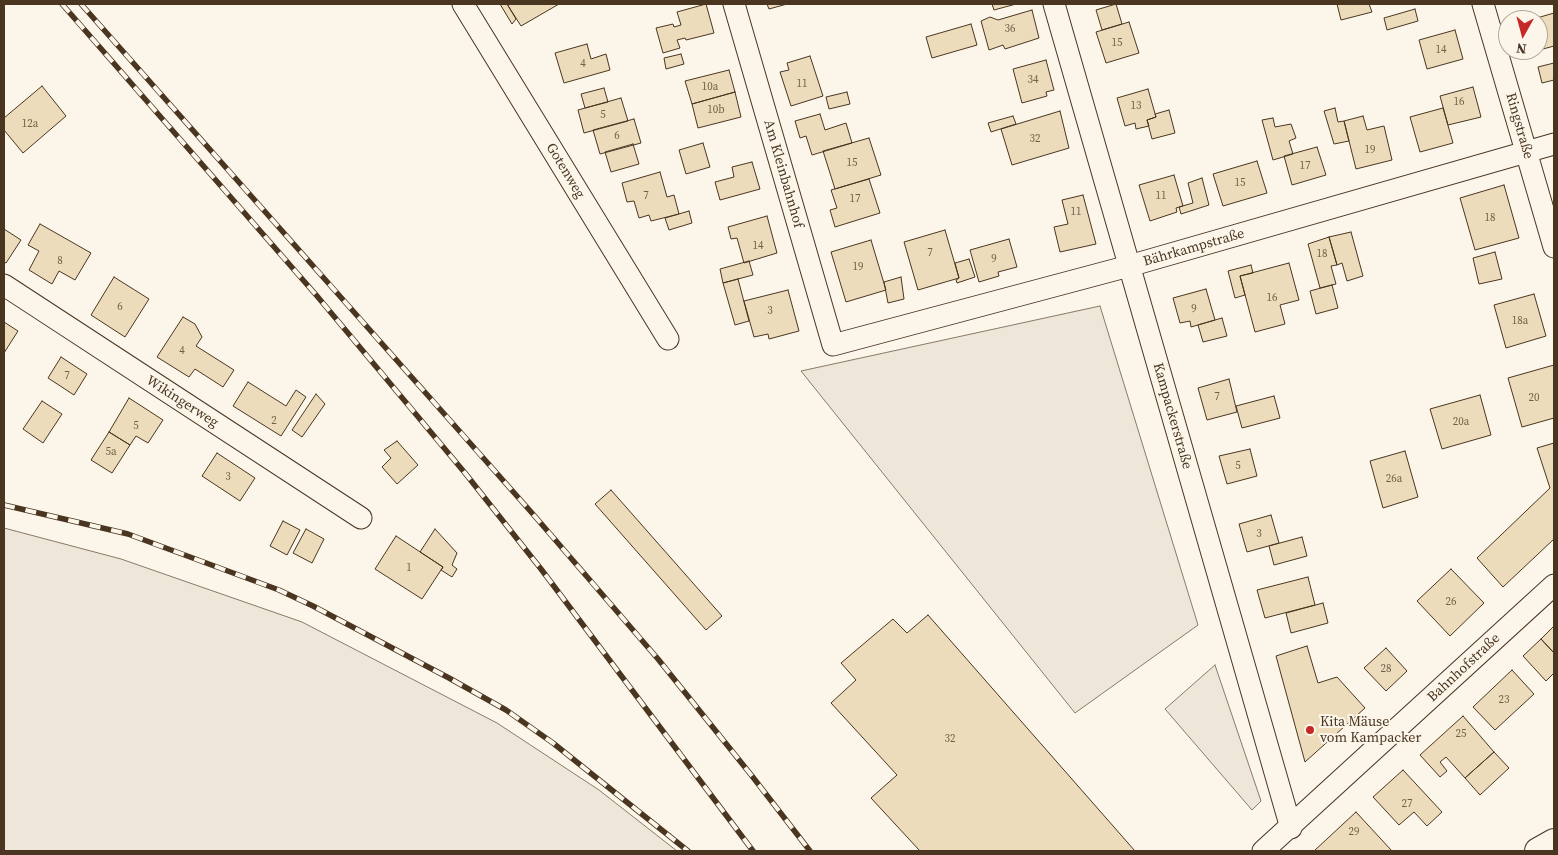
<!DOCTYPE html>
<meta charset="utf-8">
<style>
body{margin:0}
#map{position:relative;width:1558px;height:855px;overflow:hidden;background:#fbf6e9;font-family:"Source Serif 4",serif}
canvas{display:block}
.frame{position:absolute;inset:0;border:5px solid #4a3520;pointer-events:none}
.north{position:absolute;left:1498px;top:10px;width:50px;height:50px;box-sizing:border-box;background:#fbf6e9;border:1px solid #b4a999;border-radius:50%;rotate:187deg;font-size:14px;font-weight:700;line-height:20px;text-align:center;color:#4a3520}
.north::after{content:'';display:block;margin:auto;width:18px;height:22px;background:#c62828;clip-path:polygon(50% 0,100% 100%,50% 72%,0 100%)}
</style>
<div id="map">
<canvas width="1558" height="855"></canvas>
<div class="frame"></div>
<div class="north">N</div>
</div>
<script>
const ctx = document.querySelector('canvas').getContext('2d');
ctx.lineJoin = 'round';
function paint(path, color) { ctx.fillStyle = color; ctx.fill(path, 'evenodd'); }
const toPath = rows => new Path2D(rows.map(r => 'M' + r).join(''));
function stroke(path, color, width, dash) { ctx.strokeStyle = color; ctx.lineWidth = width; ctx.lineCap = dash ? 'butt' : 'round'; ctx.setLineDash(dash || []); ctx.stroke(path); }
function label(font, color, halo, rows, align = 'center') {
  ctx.font = font + ' "Source Serif 4",serif'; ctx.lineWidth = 4; ctx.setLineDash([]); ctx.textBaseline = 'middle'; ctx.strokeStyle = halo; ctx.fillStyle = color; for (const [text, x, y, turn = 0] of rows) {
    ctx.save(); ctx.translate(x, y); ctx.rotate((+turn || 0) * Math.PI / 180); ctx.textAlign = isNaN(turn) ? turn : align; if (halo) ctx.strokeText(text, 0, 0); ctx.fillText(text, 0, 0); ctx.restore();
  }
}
const green = toPath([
 [1100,306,1198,625,1075,713,801,371,1100,306],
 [4,528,121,559,302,622,497,723,599,790,677,851,4,851,4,528],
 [1215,665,1261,801,1252,810,1165,709,1215,665]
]);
paint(green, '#ede6d9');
stroke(green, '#887966', 1);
const building = toPath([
 [500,4,507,4,516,19,512,24,500,4],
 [507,4,559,4,521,26,507,4],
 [706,4,714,33,686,40,685,38,677,40,680,48,663,53,656,28,673,24,674,27,681,25,677,12,706,4],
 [767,4,787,4,769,9,767,4],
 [992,4,1016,4,994,10,992,4],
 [1116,4,1122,24,1102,30,1096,10,1116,4],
 [1337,4,1369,4,1372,12,1341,20,1337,4],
 [1415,9,1418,21,1387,30,1384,18,1415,9],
 [1032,10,1039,38,1005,49,1003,45,989,50,981,21,990,17,998,20,1032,10],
 [1554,13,1554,46,1532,52,1532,50,1538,50,1538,20,1530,20,1554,13],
 [1129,22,1139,53,1106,63,1096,32,1129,22],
 [971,24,977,45,932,58,926,37,971,24],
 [1455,30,1463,59,1427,69,1419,40,1455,30],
 [587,44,591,59,606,54,610,70,564,83,555,53,587,44],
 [681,54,684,64,666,69,664,58,681,54],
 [810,56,823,96,791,106,780,72,789,70,787,63,810,56],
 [1046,60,1054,90,1046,92,1047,96,1022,103,1013,69,1046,60],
 [1554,63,1554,80,1542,83,1538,67,1554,63],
 [729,70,735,92,692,104,685,81,729,70],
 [42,86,66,116,23,153,4,130,4,118,42,86],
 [1473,87,1481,117,1448,125,1440,96,1473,87],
 [604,88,608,102,585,108,581,94,604,88],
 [1148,89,1156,117,1147,120,1149,126,1136,129,1135,123,1125,126,1117,98,1148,89],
 [735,92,741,117,698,128,692,104,735,92],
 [847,92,850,104,829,109,826,97,847,92],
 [621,98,628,121,584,133,578,110,621,98],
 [1335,108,1338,122,1344,121,1349,141,1334,144,1324,111,1335,108],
 [1443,108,1453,143,1420,152,1410,117,1443,108],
 [1169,110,1175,133,1152,139,1147,120,1156,117,1155,114,1169,110],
 [1060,111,1069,148,1012,165,1001,129,1060,111],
 [820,114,825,130,846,123,852,143,812,155,806,136,800,138,795,121,820,114],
 [1013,116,1016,124,991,132,988,123,1013,116],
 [1363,116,1367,130,1384,126,1392,160,1356,169,1344,121,1363,116],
 [1273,118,1275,127,1291,124,1296,138,1289,141,1293,154,1273,160,1262,120,1273,118],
 [634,119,641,143,600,154,593,130,634,119],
 [869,138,881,175,835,189,823,151,869,138],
 [703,143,710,167,686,174,679,150,703,143],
 [633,144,639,164,611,172,605,152,633,144],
 [1317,147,1326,175,1292,185,1284,156,1317,147],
 [1257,161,1267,193,1223,206,1213,174,1257,161],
 [752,162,760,189,720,200,715,182,734,177,732,167,752,162],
 [660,172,667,197,674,195,679,214,651,221,649,215,639,218,634,201,627,202,622,183,660,172],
 [1174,175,1183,206,1176,208,1177,212,1150,221,1139,185,1174,175],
 [1202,178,1209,205,1181,214,1179,207,1193,203,1188,183,1202,178],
 [869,179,880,213,835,227,830,210,837,208,831,190,869,179],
 [1504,185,1519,238,1475,250,1460,198,1504,185],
 [1083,195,1096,244,1060,252,1054,227,1068,224,1062,200,1083,195],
 [689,211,692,223,669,230,665,218,689,211],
 [767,216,777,253,744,263,737,238,731,239,728,227,767,216],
 [40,224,91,253,75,280,59,271,52,284,29,270,39,251,28,245,40,224],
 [4,229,21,240,6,263,4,262,4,229],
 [945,230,959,278,918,290,904,242,945,230],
 [1351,232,1363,276,1347,281,1342,263,1337,265,1329,237,1351,232],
 [1329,237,1337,265,1331,266,1336,284,1320,288,1308,244,1329,237],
 [1009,239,1017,267,998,272,999,276,979,282,970,250,1009,239],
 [871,240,886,290,846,302,831,252,871,240],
 [1495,252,1502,279,1479,284,1473,258,1495,252],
 [969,259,975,277,957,283,956,280,959,278,955,263,969,259],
 [749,261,753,275,723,283,720,269,749,261],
 [1289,263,1299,300,1280,305,1285,324,1255,332,1240,276,1289,263],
 [1251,265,1253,273,1240,276,1245,295,1235,298,1228,271,1251,265],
 [114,277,149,299,125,337,91,315,114,277],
 [901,277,904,299,888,303,884,282,901,277],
 [738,279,749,321,735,325,723,283,738,279],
 [1332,285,1338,308,1316,314,1310,291,1332,285],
 [1206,289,1215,320,1191,327,1190,321,1180,323,1173,298,1206,289],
 [788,290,799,331,769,339,768,334,754,337,744,301,788,290],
 [1534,294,1546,336,1506,348,1494,305,1534,294],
 [183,317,195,324,202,337,196,346,234,370,223,387,195,369,189,377,157,357,183,317],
 [1222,318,1227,336,1203,342,1198,325,1222,318],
 [4,322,18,331,4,353,4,322],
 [61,357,87,374,74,395,48,378,61,357],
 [1554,365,1554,418,1522,427,1508,378,1554,365],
 [1229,379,1237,412,1207,420,1198,388,1229,379],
 [248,382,286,406,296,390,306,397,281,436,233,406,248,382],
 [316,394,325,404,302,437,292,430,316,394],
 [1480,395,1491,435,1442,449,1430,409,1480,395],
 [1274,396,1280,418,1242,428,1236,406,1274,396],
 [129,398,163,420,148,443,136,436,130,445,109,432,129,398],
 [42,401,62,414,43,443,23,429,42,401],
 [109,432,130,445,112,473,91,460,109,432],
 [397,441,418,465,397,484,382,467,391,458,384,450,397,441],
 [1554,443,1554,539,1503,587,1477,558,1550,488,1537,448,1554,443],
 [1250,449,1257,476,1227,484,1219,456,1250,449],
 [1405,451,1418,497,1383,508,1370,461,1405,451],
 [217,453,255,478,240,501,202,476,217,453],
 [611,490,722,616,706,630,595,504,611,490],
 [1271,515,1279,543,1247,552,1239,524,1271,515],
 [283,521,300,530,287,555,270,546,283,521],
 [306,529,324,539,312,563,293,553,306,529],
 [435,529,457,553,452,565,457,569,452,577,441,570,443,567,420,552,435,529],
 [396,536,443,567,422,599,375,569,396,536],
 [1302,537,1307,556,1274,565,1269,546,1302,537],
 [1451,569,1484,603,1450,636,1417,601,1451,569],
 [1308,577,1315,605,1265,618,1257,590,1308,577],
 [1323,603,1328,623,1291,633,1286,613,1323,603],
 [928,615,1135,851,920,851,871,798,897,775,831,703,856,680,841,663,893,619,907,633,928,615],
 [1554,626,1554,653,1541,639,1554,626],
 [1541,639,1554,653,1554,673,1546,681,1523,656,1541,639],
 [1307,646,1318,683,1337,677,1365,708,1305,762,1276,656,1307,646],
 [1386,648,1407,671,1386,691,1364,668,1386,648],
 [1512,670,1534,694,1495,730,1473,707,1512,670],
 [1463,716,1494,752,1465,778,1446,757,1440,762,1447,771,1440,777,1420,755,1463,716],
 [1494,752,1509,768,1480,795,1465,778,1494,752],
 [1403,770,1442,812,1427,826,1414,812,1399,825,1373,797,1403,770],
 [1356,812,1392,851,1314,851,1356,812]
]);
paint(building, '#ecdcbc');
stroke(building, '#4a3520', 1);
const minor = toPath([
 [463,4,668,339],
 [734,4,833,345,1129,266,1554,144],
 [1054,4,1291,828],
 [1483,4,1554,247],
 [4,285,361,518],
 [1263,851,1554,585]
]);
const tertiary = toPath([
 [1538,851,1554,842]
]);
stroke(minor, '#4a3520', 23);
stroke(tertiary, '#4a3520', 28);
stroke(minor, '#fbf6e9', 21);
stroke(tertiary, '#fbf6e9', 26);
const rail = toPath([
 [62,4,317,296,465,473,541,569,753,851],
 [81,4,532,513,658,659,752,776,810,851],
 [4,505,128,534,279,590,313,606,449,678,506,710,553,743,688,851]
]);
stroke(rail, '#4a3520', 5.5);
stroke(rail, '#fbf6e9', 4, [11]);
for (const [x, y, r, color] of [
 [1310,730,5,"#c62828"]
]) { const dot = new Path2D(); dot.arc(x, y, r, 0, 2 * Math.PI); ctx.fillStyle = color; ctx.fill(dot); stroke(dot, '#fbf6e9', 2); }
label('11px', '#725f47', null, [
 ["36",1010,29],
 ["15",1117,43],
 ["14",1441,50],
 ["4",583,64],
 ["34",1033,80],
 ["11",802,84],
 ["10a",710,87],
 ["16",1459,102],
 ["13",1136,106],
 ["10b",716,110],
 ["5",603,115],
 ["12a",30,124],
 ["6",617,136],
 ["32",1035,139],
 ["19",1370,150],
 ["15",852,163],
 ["17",1305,166],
 ["15",1240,183],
 ["7",646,196],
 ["11",1161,196],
 ["17",855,199],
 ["11",1076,212],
 ["18",1490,218],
 ["14",758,246],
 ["7",930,253],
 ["18",1322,254],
 ["9",994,259],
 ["8",60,261],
 ["19",858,267],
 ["16",1272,298],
 ["6",120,307],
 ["9",1194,309],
 ["3",770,311],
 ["18a",1520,321],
 ["4",182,351],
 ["7",67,376],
 ["7",1217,397],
 ["20",1534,398],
 ["2",274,421],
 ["20a",1461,422],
 ["5",136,426],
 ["5a",111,452],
 ["5",1238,466],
 ["3",228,477],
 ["26a",1394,479],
 ["3",1259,534],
 ["1",409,568],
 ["26",1451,602],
 ["28",1386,669],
 ["23",1504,700],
 ["25",1461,734],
 ["32",950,739],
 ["27",1407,804],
 ["29",1354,832]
]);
label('14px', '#4a3520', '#fbf6e9', [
 ["Ringstraße",1519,126,74],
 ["Gotenweg",565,171,59],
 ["Am Kleinbahnhof",783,174,74],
 ["Bährkampstraße",1194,248,-16],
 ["Wikingerweg",182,402,33],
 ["Kampackerstraße",1172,416,74],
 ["Bahnhofstraße",1464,668,-43]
]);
label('14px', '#4a3520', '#fbf6e9', [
 ["Kita Mäuse",1320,722],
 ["vom Kampacker",1320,738]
], 'left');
</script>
